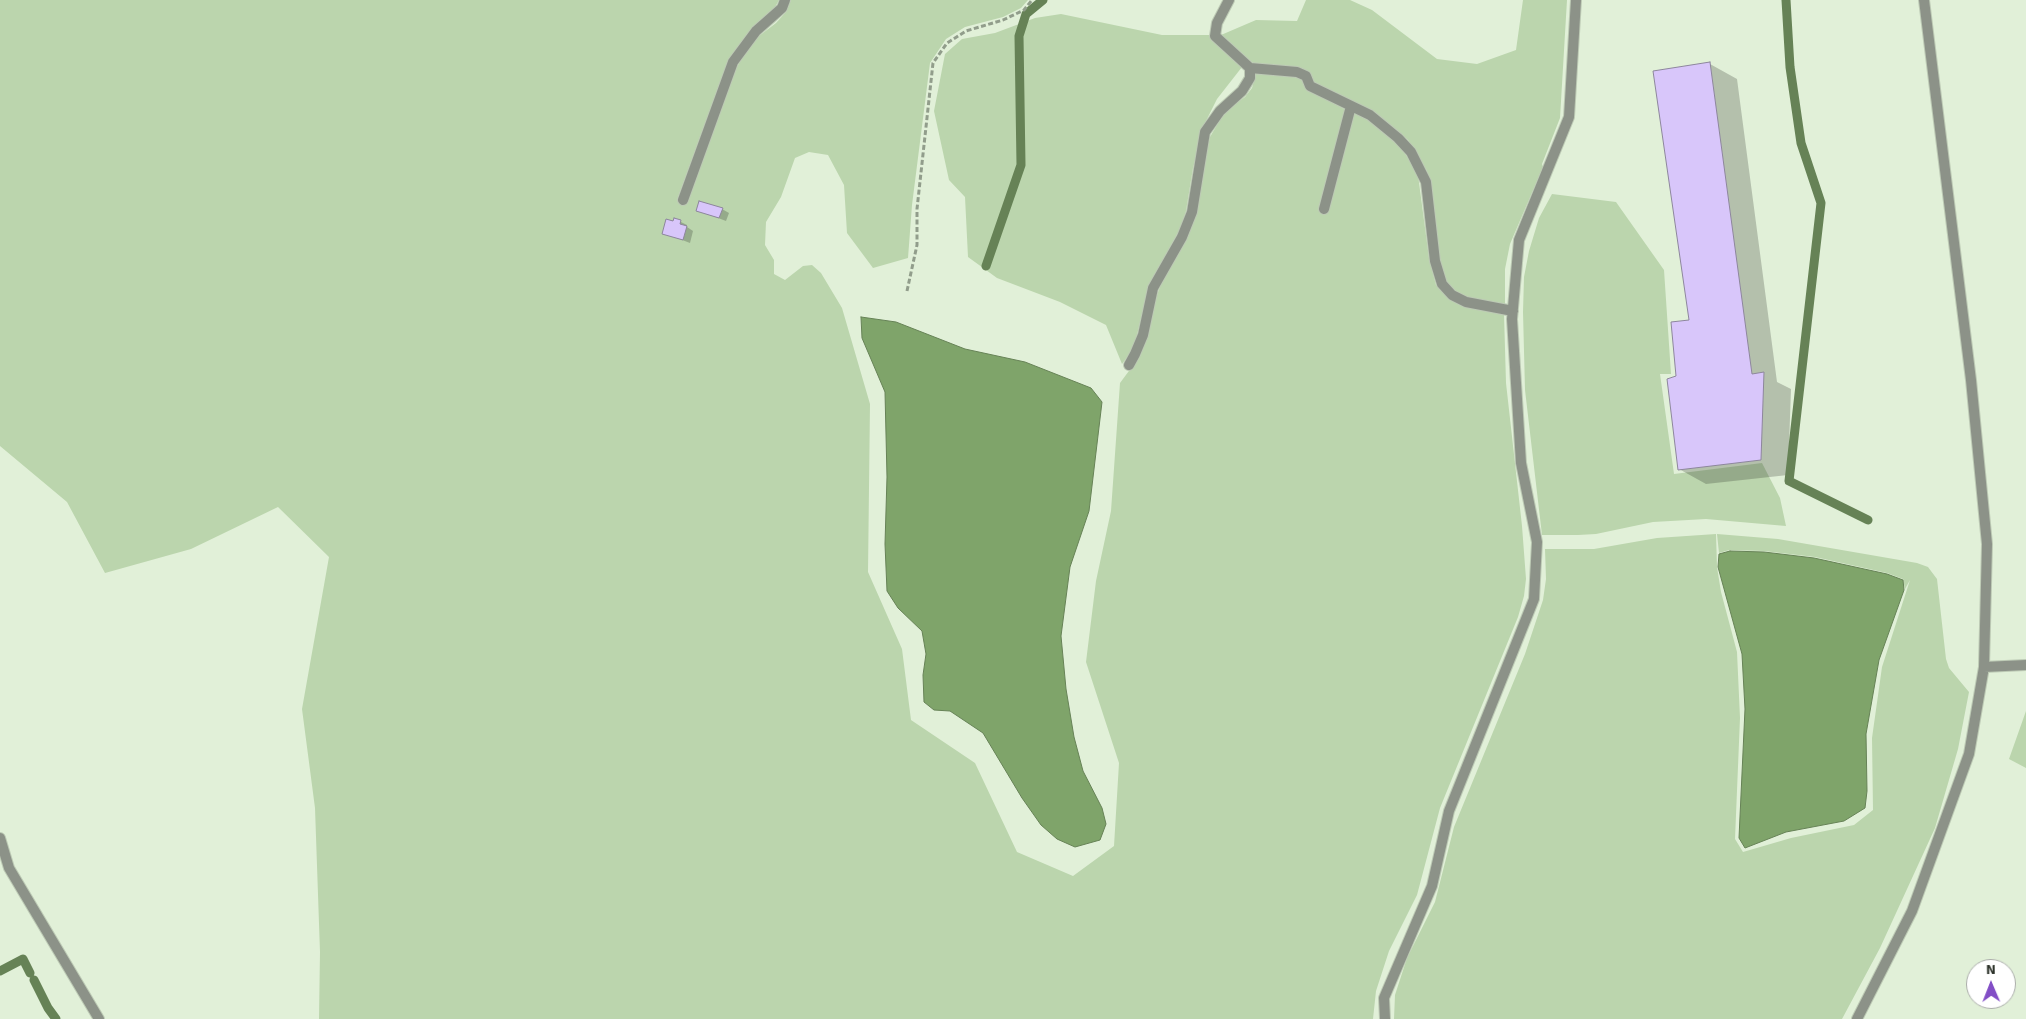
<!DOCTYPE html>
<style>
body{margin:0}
#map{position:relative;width:2026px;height:1019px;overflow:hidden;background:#e1f0d8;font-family:Signika,sans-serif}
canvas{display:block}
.north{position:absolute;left:1966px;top:959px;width:50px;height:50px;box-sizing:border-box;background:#fff;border:1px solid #aaada9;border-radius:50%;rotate:359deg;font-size:14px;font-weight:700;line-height:20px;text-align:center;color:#2b3128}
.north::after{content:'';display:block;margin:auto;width:18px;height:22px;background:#824ec6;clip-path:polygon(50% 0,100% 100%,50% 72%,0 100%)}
</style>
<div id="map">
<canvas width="2026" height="1019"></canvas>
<div class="north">N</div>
</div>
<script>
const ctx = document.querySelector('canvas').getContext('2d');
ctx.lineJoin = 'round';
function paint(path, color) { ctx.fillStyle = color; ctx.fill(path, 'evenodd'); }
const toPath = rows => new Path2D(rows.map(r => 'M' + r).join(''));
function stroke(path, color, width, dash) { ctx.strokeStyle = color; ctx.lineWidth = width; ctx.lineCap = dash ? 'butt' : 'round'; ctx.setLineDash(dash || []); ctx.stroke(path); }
paint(toPath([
 [0,0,779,0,773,11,753,29,734,52,719,85,677,200,687,203,711,131,732,76,743,56,759,36,776,23,786,12,791,0,1028,0,1021,8,1003,17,965,27,946,39,930,63,912,205,908,258,873,268,847,233,844,185,828,155,809,152,795,158,781,197,766,222,765,245,774,260,774,274,785,280,803,266,812,265,821,273,842,308,870,404,868,572,902,649,911,720,975,763,1017,852,1073,876,1114,846,1119,763,1086,662,1096,581,1111,511,1120,383,1140,356,1150,326,1153,306,1202,172,1210,137,1225,111,1245,97,1252,88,1256,74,1295,77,1302,80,1307,89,1346,110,1319,210,1325,213,1353,113,1367,119,1400,145,1418,175,1429,258,1436,285,1447,297,1458,303,1504,314,1506,383,1522,526,1526,579,1524,596,1518,617,1440,808,1417,895,1389,951,1376,991,1373,1019,319,1019,320,952,315,808,302,709,329,557,278,507,191,549,105,573,67,502,0,446],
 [1306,0,1350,0,1372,10,1437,59,1477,64,1516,50,1523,0,1567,0,1560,118,1542,164,1543,167,1510,244,1505,269,1505,305,1463,296,1454,290,1446,281,1440,259,1427,171,1408,140,1372,111,1314,82,1309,73,1298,67,1254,64,1221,35,1256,20,1297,21],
 [1061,14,1162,35,1210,35,1213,41,1242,67,1217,99,1205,123,1193,168,1186,211,1180,229,1149,285,1136,339,1131,352,1122,364,1106,325,1060,302,997,278,968,257,965,197,949,180,934,111,945,54,962,39,995,33,1035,18],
 [1552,194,1616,202,1664,270,1671,374,1660,374,1674,474,1762,463,1780,498,1786,526,1706,519,1653,522,1596,534,1578,535,1542,535,1525,390,1523,312,1524,277,1529,251,1539,218],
 [1716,534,1717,567,1721,592,1737,652,1740,718,1735,839,1743,852,1791,838,1854,825,1873,810,1872,738,1882,667,1910,580,1905,589,1903,579,1887,573,1815,557,1764,551,1729,550,1719,553,1717,534,1778,539,1917,563,1928,567,1937,579,1946,659,1949,668,1969,692,1958,749,1935,828,1880,948,1842,1019,1394,1019,1395,995,1407,958,1435,902,1454,827,1525,654,1543,600,1546,579,1545,549,1594,549,1657,538],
 [2026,711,2026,768,2009,759]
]), '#bbd5ad');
const water = toPath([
 [861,317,896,322,965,349,1025,362,1091,388,1102,402,1089,511,1070,567,1061,636,1066,689,1074,737,1083,771,1102,808,1106,824,1100,840,1075,847,1057,839,1041,825,1022,798,983,733,950,711,934,710,924,702,923,675,926,654,922,631,898,608,887,591,885,544,887,477,885,392,862,338,861,317],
 [1730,551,1764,552,1814,558,1887,574,1903,580,1904,590,1879,660,1866,734,1867,791,1865,808,1844,821,1786,832,1745,848,1739,838,1745,709,1742,654,1718,567,1719,554,1730,551]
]);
paint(water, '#7fa46a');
stroke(water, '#668256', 1);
paint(toPath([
 [1710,64,1737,79,1777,382,1791,389,1788,475,1706,484,1679,469,1677,377,1690,321],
 [722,209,729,213,726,221,697,210],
 [667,220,681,222,687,225,687,227,693,231,690,243,664,233]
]), '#0003');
stroke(toPath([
 [1786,0,1790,67,1801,143,1821,203,1789,481,1868,520],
 [986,266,1021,165,1019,36,1026,14,1043,0],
 [0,971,23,959,30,973],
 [34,980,48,1008,56,1019]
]), '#668256', 9);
const building = toPath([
 [1710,62,1752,374,1764,372,1761,460,1678,470,1667,379,1676,376,1671,322,1689,320,1653,71,1710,62],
 [699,201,723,208,719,218,696,211,699,201],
 [674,218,681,220,680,224,687,226,683,240,662,234,666,219,673,221,674,218]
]);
paint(building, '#d8c6fa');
stroke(building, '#8d869c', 1);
const minor = toPath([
 [1250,68,1297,72,1306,76,1310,86,1370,115,1398,138,1411,152,1426,182,1435,261,1442,284,1452,295,1466,302,1513,311],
 [683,200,733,62,756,31,782,8,785,0],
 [1324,209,1351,106],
 [1129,365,1135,354,1143,335,1153,288,1182,237,1192,212,1205,132,1220,111,1242,91,1250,78,1250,68,1215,36,1217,23,1229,0],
 [1984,667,2026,665],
 [0,838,9,868,99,1019],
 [1385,1019,1384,998,1432,886,1449,811,1534,599,1537,542,1521,463,1512,319,1519,240,1569,117,1576,0],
 [1857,1019,1912,911,1969,754,1984,667,1987,544,1971,380,1924,0]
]);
stroke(minor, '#bdcab5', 12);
stroke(toPath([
 [907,291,917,245,917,209,933,63,947,43,966,31,1003,20,1024,10,1032,0]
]), '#919d8b', 3, [5, 2.5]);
stroke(minor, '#8c9288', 10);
</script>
